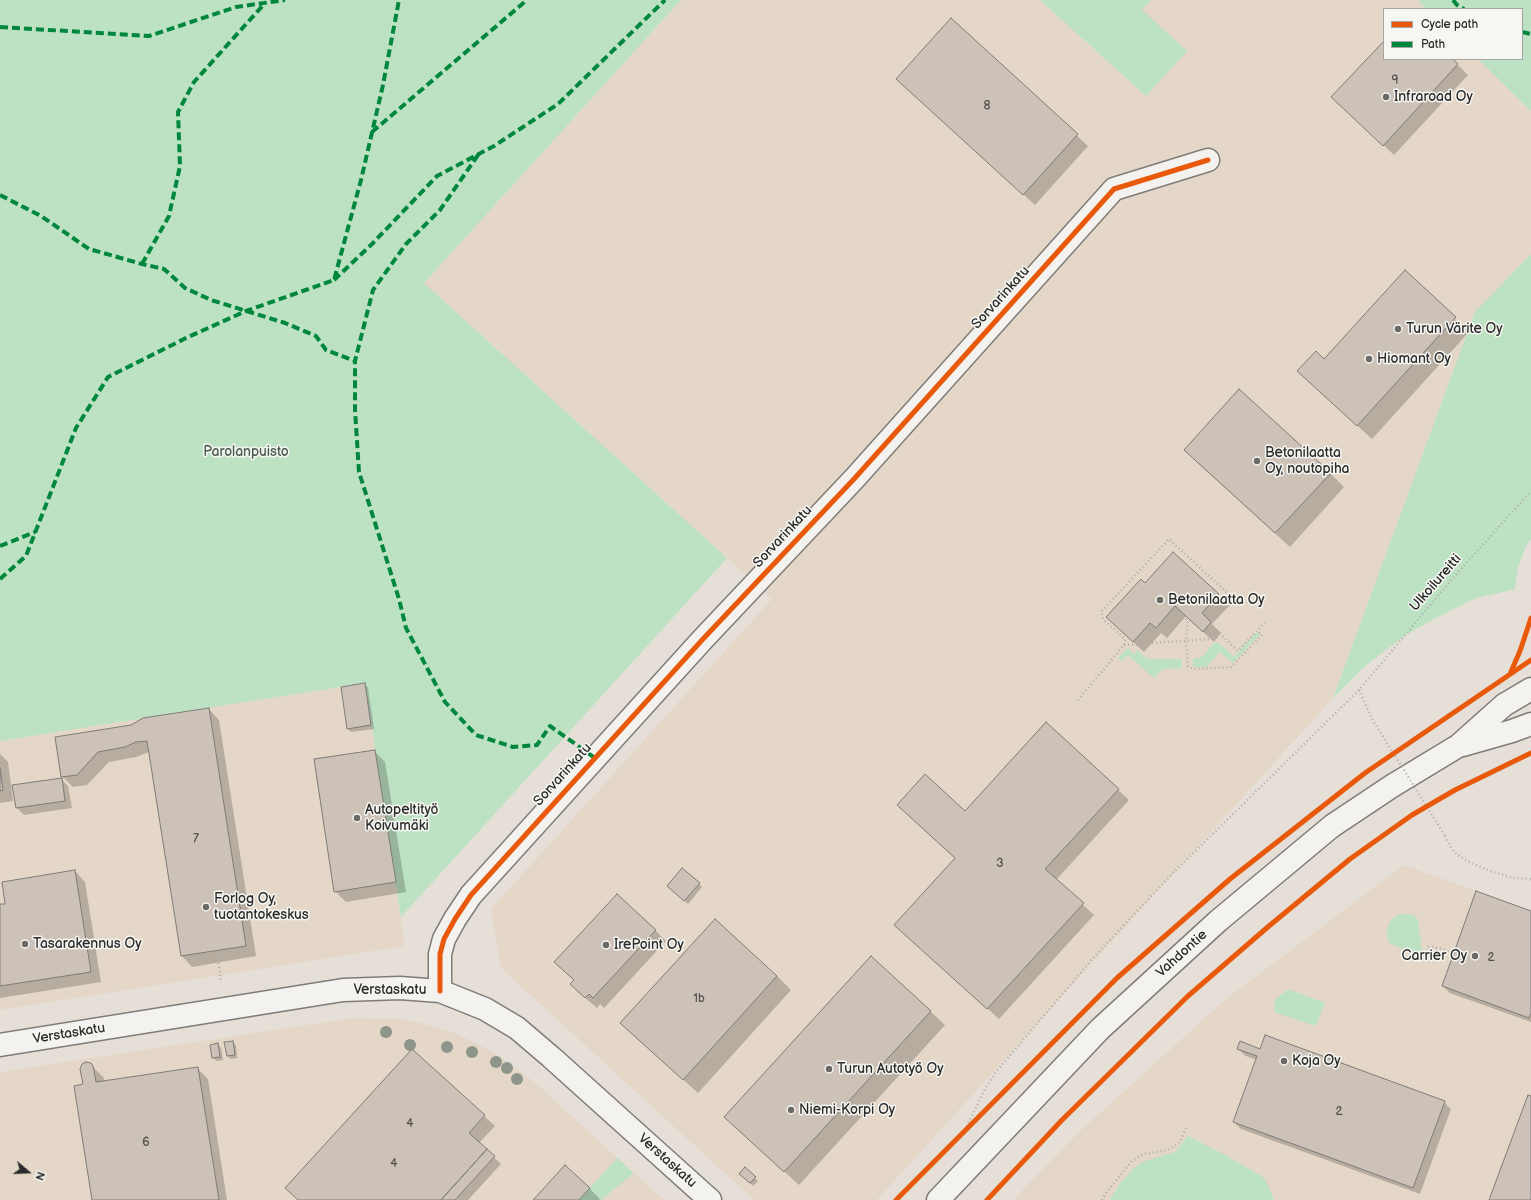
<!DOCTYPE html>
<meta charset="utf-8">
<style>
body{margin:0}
#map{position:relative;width:1531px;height:1200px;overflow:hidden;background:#e5dfd7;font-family:"Balsamiq Sans",sans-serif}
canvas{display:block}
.legend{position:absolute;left:1383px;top:8px;width:140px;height:52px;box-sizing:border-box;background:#f6f6f2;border:1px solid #a5a5a2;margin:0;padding:5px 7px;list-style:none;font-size:12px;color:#2b2b2b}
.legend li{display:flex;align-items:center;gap:8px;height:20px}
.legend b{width:20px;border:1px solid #a5a5a2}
.north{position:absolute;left:8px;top:1152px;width:40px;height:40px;-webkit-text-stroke:3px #f6f6f2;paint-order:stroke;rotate:109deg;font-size:11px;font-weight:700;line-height:16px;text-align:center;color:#2b2b2b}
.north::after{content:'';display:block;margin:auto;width:14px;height:18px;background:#2b2b2b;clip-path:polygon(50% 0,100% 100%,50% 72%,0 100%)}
</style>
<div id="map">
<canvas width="1531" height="1200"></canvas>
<ul class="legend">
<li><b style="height:5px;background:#e8590c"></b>Cycle path</li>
<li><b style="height:5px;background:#00873e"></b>Path</li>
</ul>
<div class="north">N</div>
</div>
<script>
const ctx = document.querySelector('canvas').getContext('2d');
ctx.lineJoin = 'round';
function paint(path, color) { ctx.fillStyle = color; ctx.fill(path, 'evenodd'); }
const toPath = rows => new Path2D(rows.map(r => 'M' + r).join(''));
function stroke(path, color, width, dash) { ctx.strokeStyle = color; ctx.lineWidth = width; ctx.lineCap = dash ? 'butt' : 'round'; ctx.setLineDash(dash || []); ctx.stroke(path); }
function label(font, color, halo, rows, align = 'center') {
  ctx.font = font + ' "Balsamiq Sans",sans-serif'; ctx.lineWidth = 3; ctx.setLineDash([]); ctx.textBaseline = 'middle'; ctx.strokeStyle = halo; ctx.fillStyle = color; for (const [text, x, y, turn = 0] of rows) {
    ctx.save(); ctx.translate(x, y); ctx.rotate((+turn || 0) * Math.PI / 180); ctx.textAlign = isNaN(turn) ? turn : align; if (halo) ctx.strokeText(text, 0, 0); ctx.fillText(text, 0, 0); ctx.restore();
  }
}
paint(toPath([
 [681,0,1040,0,1146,96,1142,10,1151,0,1418,0,1427,9,1384,9,1384,59,1478,59,1531,111,1531,254,1475,312,1333,698,877,1200,754,1200,501,968,491,909,772,599,424,283],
 [365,683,405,946,0,1010,0,741],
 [1404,865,1531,911,1531,1200,1013,1200,1079,1132,1226,999],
 [353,1018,398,1019,418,1022,457,1034,495,1053,533,1081,664,1200,0,1200,0,1072]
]), '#e4d7c7');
paint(toPath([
 [0,0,681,0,424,283,727,558,401,917,365,683,0,741],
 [1040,0,1151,0,1142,10,1187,51,1146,96],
 [1418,0,1531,0,1531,111,1478,59,1522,59,1522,9,1427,9],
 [1531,254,1531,539,1526,546,1518,567,1515,589,1476,598,1436,618,1404,636,1364,667,1333,698,1475,312],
 [1256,633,1260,634,1233,663,1220,652,1206,667,1193,667,1193,658,1199,658,1203,656,1214,643,1219,643,1234,657],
 [1128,648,1134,654,1137,650,1148,659,1182,659,1182,668,1163,669,1154,678,1128,655,1122,661,1118,658],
 [1400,914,1410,914,1416,917,1418,921,1422,950,1419,956,1389,943,1387,936,1388,925,1392,919],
 [1288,989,1325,1003,1316,1026,1274,1012,1275,1000],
 [1188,1136,1225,1155,1263,1177,1268,1185,1274,1200,1110,1200,1120,1183,1134,1168,1142,1162,1175,1152],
 [617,1158,634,1173,601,1200,579,1200]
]), '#bde2c3');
paint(toPath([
 [951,19,1088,146,1035,205,908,89],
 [1384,42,1384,59,1452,59,1468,75,1394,155,1342,106],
 [1405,272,1469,332,1372,439,1313,385,1324,360],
 [1199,464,1330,473,1344,487,1290,547],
 [1173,553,1229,606,1212,624,1221,633,1214,642,1186,616,1167,638,1161,633,1144,652,1118,628,1145,584],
 [365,684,368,688,374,729,351,732,348,729],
 [209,709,219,720,256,956,192,967,182,956,149,752,136,757,109,762,87,785,73,787,62,776,132,726],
 [374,751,385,762,406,892,346,902,335,891],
 [0,754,8,762,13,801,0,803],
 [61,779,68,786,72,808,24,815,17,808],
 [1118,790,1129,800,1056,880,1094,915,999,1019,906,935,956,859,898,805,965,812],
 [75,871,85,882,101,982,0,998,0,905,6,904],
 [699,884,702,887,688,904,671,889],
 [1531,912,1531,1022,1450,993,1443,986],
 [655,930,666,941,604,1008,600,1004,597,1008,582,995,575,981,566,973],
 [871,957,945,1025,799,1185,740,1131],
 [777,976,791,990,698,1093,636,1037],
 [232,1042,236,1045,237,1058,231,1059,227,1056],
 [218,1044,221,1048,223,1060,217,1061,213,1058],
 [1238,1049,1260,1050,1444,1102,1451,1109,1420,1194,1241,1129,1234,1122,1257,1060,1246,1056],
 [93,1067,104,1078,104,1082,197,1068,208,1079,227,1200,93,1200,84,1085],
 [484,1116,495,1126,479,1143,501,1164,468,1200,298,1200],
 [745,1169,758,1181,753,1186,740,1174],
 [589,1188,600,1199,599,1200,535,1200]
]), '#0003');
const building = toPath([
 [951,18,1078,134,1023,195,896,79,951,18],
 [1384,41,1384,59,1453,59,1458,64,1383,146,1331,97,1384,41],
 [1405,270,1456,317,1357,426,1297,371,1316,351,1324,359,1405,270],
 [1239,389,1331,473,1275,533,1184,450,1239,389],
 [1173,552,1219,594,1202,613,1211,622,1203,632,1175,606,1156,628,1150,623,1133,642,1106,617,1141,579,1145,583,1173,552],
 [365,683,371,725,347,729,341,687,365,683],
 [209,708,246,946,181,956,147,741,136,742,125,747,98,752,77,775,61,777,55,737,131,725,143,718,209,708],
 [1046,722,1119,789,1045,869,1084,903,987,1009,894,925,955,858,897,805,925,774,965,811,1046,722],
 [375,750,396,882,334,892,314,759,375,750],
 [0,768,3,790,0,791,0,768],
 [62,778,65,801,16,808,12,785,62,778],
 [682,868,700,883,684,901,667,886,682,868],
 [75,870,91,972,0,986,0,904,5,904,2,882,75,870],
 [1476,891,1531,911,1531,1013,1529,1018,1442,986,1476,891],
 [617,894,656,930,593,998,589,994,585,998,570,984,574,980,554,962,617,894],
 [715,919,777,976,683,1080,620,1023,715,919],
 [871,956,931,1011,784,1172,724,1117,871,956],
 [1265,1035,1445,1101,1413,1188,1233,1122,1257,1056,1237,1049,1240,1041,1260,1049,1265,1035],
 [233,1041,235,1055,227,1056,224,1042,233,1041],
 [218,1043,220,1057,212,1058,210,1045,218,1043],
 [412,1049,485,1115,469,1133,487,1149,441,1200,298,1200,285,1188,412,1049],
 [86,1062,91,1063,93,1066,96,1082,198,1067,219,1200,92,1200,74,1086,83,1084,80,1069,82,1064,86,1062],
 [1528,1095,1531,1096,1531,1200,1489,1200,1528,1095],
 [487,1149,495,1156,455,1200,441,1200,487,1149],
 [565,1165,590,1188,579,1200,533,1200,565,1165],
 [745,1167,756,1177,750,1183,739,1174,745,1167]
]);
paint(building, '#ccc2b7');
stroke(building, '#7f7c78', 1);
const minor = toPath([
 [1463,745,1512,731,1531,724],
 [440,991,440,954,444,939,455,919,471,895,703,639,854,479,1114,189,1208,160],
 [0,1045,343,990,400,988,440,991,485,1009,517,1028,551,1057,710,1200],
 [938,1200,1100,1029,1218,921,1332,826,1392,786,1458,746,1504,705,1531,689]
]);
stroke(minor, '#7f7c78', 25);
stroke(toPath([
 [1182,613,1181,615,1188,621,1186,641,1188,666,1193,669,1231,667,1262,635,1257,631],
 [1124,645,1209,639,1217,631,1238,651,1267,620],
 [1359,690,1372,719],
 [1078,700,1124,645,1125,639,1103,619,1101,612,1169,539,1237,602],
 [1445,836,1453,851,1467,861,1490,871,1513,878,1531,879],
 [1428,947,1439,948,1454,953],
 [217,951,221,982],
 [965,1130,984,1091,996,1072,1094,957,1170,876,1359,690,1453,578,1531,491],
 [1102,1200,1106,1193,1132,1161,1144,1154,1168,1150,1180,1142,1187,1126]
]), '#aeadab', 2.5, [1, 3]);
stroke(minor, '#f3f2ef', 22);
stroke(toPath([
 [1372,719,1445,836]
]), '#aeadab', 2.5, [1, 3]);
stroke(toPath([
 [1453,0,1457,5,1464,9],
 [0,27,149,36,236,7,285,0],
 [1522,32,1531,34],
 [372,132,527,0],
 [478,155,440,210,406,244,373,290,355,361,355,410,359,472,399,599,406,628,445,702,476,735,513,747,537,745,550,726,595,758],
 [0,195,41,216,89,249,142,264,164,269,185,288,211,300,285,323,316,336,326,350,355,361],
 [142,264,169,216,180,166,178,112,194,82,266,2],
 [334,280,372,244,437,176,494,146,558,104,665,0],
 [0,546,35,532],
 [0,579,26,556,76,428,108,377,186,338,246,311,334,280,361,180,383,85,399,0]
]), '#00873e', 4, [8, 4]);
stroke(toPath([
 [1510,674,1520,651,1531,618],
 [440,991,440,954,444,939,455,919,471,895,703,639,854,479,1114,189,1208,160],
 [896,1200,1117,978,1230,879,1365,773,1531,660],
 [987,1200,1062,1120,1188,996,1269,926,1350,859,1412,815,1455,790,1531,753]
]), '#e8590c', 5);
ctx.fillStyle = '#8e958b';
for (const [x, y] of [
 [386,1032],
 [410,1045],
 [447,1047],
 [472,1052],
 [496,1062],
 [507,1068],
 [517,1079]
]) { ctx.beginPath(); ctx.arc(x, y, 6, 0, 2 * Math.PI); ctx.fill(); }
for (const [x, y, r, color] of [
 [1386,97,4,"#6c6a67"],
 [1398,329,4,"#6c6a67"],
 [1369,359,4,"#6c6a67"],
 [1257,461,4,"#6c6a67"],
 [1160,600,4,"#6c6a67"],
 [357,818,4,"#6c6a67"],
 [206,907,4,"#6c6a67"],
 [25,944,4,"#6c6a67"],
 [606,945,4,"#6c6a67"],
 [1475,956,4,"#6c6a67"],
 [1284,1061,4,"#6c6a67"],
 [829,1069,4,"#6c6a67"],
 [791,1110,4,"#6c6a67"]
]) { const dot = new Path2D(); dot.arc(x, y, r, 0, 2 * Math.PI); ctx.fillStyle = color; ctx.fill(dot); stroke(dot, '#f6f6f2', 1.5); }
label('12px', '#53514e', null, [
 ["9",1395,81],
 ["8",987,106],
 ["7",196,839],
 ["3",1000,864],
 ["2",1491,958],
 ["1b",699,999],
 ["2",1339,1112],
 ["4",410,1124],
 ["6",146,1143],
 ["4",394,1164]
]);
label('14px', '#2b2b2b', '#f6f6f2', [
 ["Infraroad Oy",1394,97],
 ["Turun Värite Oy",1406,329],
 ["Hiomant Oy",1377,359],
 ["Betonilaatta",1265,453],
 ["Oy, noutopiha",1265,469],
 ["Betonilaatta Oy",1168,600],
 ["Autopeltityö",365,810],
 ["Koivumäki",365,826],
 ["Forlog Oy,",214,899],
 ["tuotantokeskus",214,915],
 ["Tasarakennus Oy",33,944],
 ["IrePoint Oy",614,945],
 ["Carrier Oy",1467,956,"right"],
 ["Koja Oy",1292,1061],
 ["Turun Autotyö Oy",837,1069],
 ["Niemi-Korpi Oy",799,1110]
], 'left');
label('14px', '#2b2b2b', '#f6f6f2', [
 ["Sorvarinkatu",1001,298,-48],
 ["Sorvarinkatu",783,537,-47],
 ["Ulkoilureitti",1436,583,-49],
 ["Sorvarinkatu",563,775,-48],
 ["Vahdontie",1182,954,-42],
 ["Verstaskatu",390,990],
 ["Verstaskatu",69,1034,-9],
 ["Verstaskatu",667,1161,42]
]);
label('14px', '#47594d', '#f6f6f2', [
 ["Parolanpuisto",246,452]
]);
</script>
